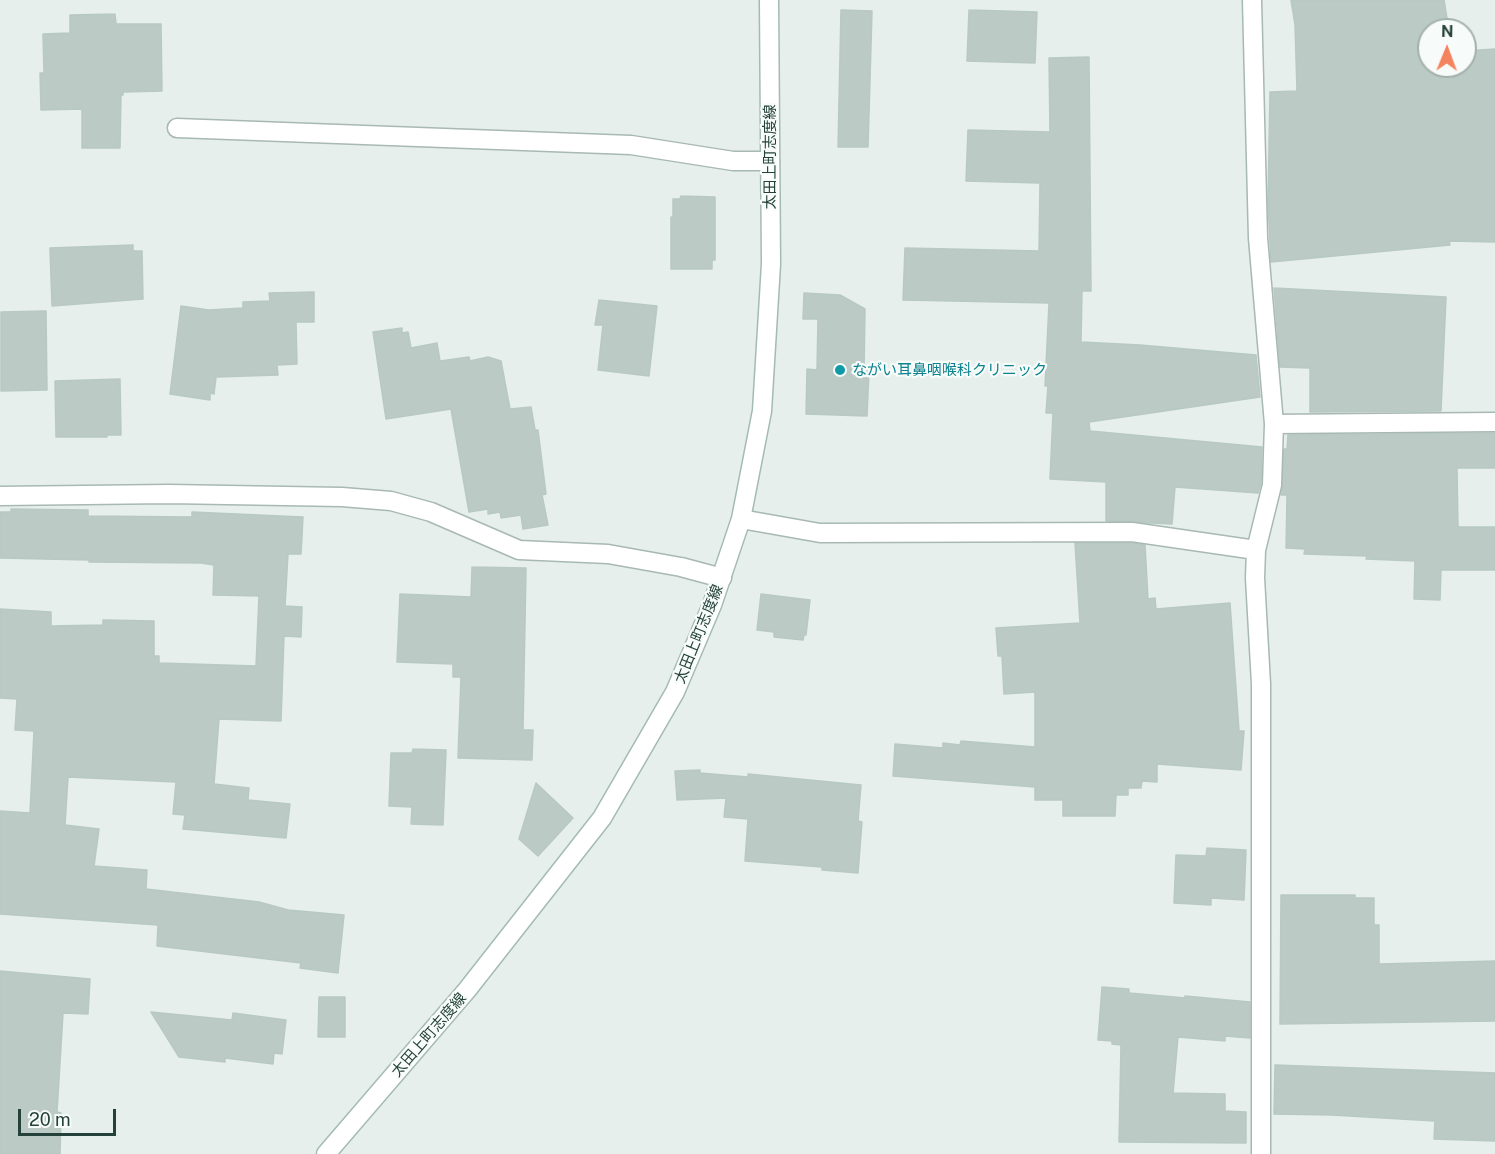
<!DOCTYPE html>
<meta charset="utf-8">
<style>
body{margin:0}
#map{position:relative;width:1495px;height:1154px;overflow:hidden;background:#e6efeb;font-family:"Public Sans",sans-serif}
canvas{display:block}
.north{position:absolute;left:1417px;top:18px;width:60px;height:60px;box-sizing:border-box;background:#f7fbf9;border:2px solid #a3b1ad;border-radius:50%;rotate:1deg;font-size:16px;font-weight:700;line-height:24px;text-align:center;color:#24423a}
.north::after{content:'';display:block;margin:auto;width:21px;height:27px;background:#f4845f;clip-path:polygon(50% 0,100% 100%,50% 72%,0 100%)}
.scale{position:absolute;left:18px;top:1109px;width:98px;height:27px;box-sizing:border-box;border:3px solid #24423a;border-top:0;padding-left:8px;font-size:18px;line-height:21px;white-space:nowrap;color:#24423a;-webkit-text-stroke:4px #f7fbf9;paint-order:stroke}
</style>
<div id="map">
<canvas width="1495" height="1154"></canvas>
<div class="north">N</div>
<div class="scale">20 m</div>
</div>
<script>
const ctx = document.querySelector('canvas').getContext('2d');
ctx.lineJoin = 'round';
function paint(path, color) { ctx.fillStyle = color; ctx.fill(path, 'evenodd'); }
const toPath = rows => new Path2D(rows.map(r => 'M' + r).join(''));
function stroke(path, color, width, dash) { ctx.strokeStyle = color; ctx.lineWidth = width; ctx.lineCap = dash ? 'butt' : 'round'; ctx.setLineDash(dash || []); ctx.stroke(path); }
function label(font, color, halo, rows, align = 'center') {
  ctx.font = font + ' "Public Sans","Noto Sans JP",sans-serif'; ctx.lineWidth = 4.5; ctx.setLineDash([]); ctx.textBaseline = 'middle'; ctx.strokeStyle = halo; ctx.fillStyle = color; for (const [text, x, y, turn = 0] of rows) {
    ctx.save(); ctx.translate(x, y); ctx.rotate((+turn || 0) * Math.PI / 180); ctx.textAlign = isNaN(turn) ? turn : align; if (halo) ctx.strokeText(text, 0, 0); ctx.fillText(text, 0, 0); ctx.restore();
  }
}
const building = toPath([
 [1291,0,1444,0,1449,30,1429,30,1429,66,1465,66,1465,51,1495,49,1495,242,1449,241,1450,245,1271,262,1268,203,1270,92,1297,91,1295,25,1291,0],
 [841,10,872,11,868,147,838,147,841,10],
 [969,10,1037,12,1035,63,967,61,969,10],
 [115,14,116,24,161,24,162,91,123,92,123,95,121,95,120,148,82,148,82,109,41,110,40,73,44,73,43,34,70,33,70,15,115,14],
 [1089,57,1091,291,1082,291,1081,342,1140,345,1256,355,1260,397,1089,422,1090,431,1262,447,1261,483,1258,493,1175,487,1172,524,1106,521,1106,482,1050,479,1053,413,1046,413,1048,386,1045,386,1049,303,903,300,905,248,1039,251,1040,183,966,181,968,130,1050,132,1049,58,1089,57],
 [681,196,715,197,715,260,712,260,712,269,671,269,671,217,673,217,673,199,680,199,681,196],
 [133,245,133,251,142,251,143,299,52,306,50,248,133,245],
 [1274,288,1446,297,1441,411,1310,412,1310,368,1280,367,1274,288],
 [314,292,314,322,296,322,297,364,277,365,278,375,216,377,214,394,210,393,210,400,170,394,181,306,209,310,243,308,243,302,270,301,269,293,314,292],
 [804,293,840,295,865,309,864,371,869,371,867,416,806,414,807,369,817,370,818,319,803,319,804,293],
 [599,300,657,306,649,376,598,370,603,325,595,325,599,300],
 [46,311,47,390,1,391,1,312,46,311],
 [402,328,402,333,408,332,411,348,437,343,440,361,469,357,470,361,488,357,501,361,510,409,531,407,535,430,538,430,546,494,542,495,548,525,523,529,521,515,501,518,500,512,488,514,488,509,469,512,451,409,386,419,373,332,402,328],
 [120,379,121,435,107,435,107,437,56,437,55,381,120,379],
 [1495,433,1495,468,1457,468,1458,527,1495,527,1495,570,1441,570,1440,600,1414,599,1415,561,1366,559,1367,556,1304,554,1305,549,1286,548,1287,495,1281,495,1284,449,1287,449,1288,435,1495,433],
 [11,509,88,510,88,516,192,517,192,512,303,517,301,554,288,554,285,606,302,607,301,637,284,636,281,721,219,719,214,784,249,788,248,800,290,804,286,838,183,829,185,815,173,814,176,782,68,777,65,825,99,829,94,866,147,870,146,889,259,902,288,910,344,915,338,973,300,968,301,963,157,946,158,925,0,914,0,811,30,813,34,731,15,730,17,699,0,698,0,609,51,612,51,626,103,625,103,620,154,621,154,656,159,656,159,663,256,666,259,596,213,595,214,565,201,563,89,562,89,560,0,558,0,512,11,512,11,509],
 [1075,543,1131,543,1145,545,1148,599,1155,598,1156,609,1230,603,1239,731,1244,731,1241,770,1157,764,1157,782,1142,781,1141,788,1128,788,1128,795,1116,795,1115,816,1063,816,1063,800,1035,800,1035,787,893,776,895,744,943,748,943,743,960,745,961,741,1035,747,1035,692,1004,694,1002,656,998,656,996,628,1080,623,1075,543],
 [472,567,526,568,523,730,533,730,532,760,458,758,461,677,453,677,453,664,397,662,400,594,471,597,472,567],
 [761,594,810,600,806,635,804,635,803,640,774,637,774,632,757,630,761,594],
 [413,749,446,750,443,825,411,824,412,807,389,806,391,753,412,753,413,749],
 [700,770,700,773,748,777,748,774,861,785,858,821,862,822,858,873,822,870,822,867,745,861,748,819,724,817,726,798,677,800,675,771,700,770],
 [536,783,573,818,538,856,519,839,536,783],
 [1207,848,1246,850,1244,900,1211,898,1211,905,1174,903,1176,855,1206,856,1207,848],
 [1281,895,1355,895,1355,898,1374,898,1374,925,1379,925,1379,964,1495,961,1495,1021,1280,1024,1281,895],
 [0,971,90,979,88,1014,63,1013,57,1112,61,1113,60,1154,0,1154,0,971],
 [1102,987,1129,989,1129,993,1185,998,1185,996,1250,1002,1250,1038,1225,1036,1225,1041,1178,1037,1173,1093,1225,1094,1225,1111,1246,1112,1246,1143,1119,1142,1121,1045,1112,1044,1112,1041,1098,1040,1102,987],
 [319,997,345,997,345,1037,318,1037,319,997],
 [151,1012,232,1020,233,1013,286,1020,282,1054,274,1053,273,1064,225,1058,225,1062,179,1057,151,1012],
 [1275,1065,1495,1073,1495,1141,1434,1139,1435,1121,1332,1115,1274,1114,1275,1065]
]);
paint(building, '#bbcac4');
stroke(building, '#b8c9c2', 1.5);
const street = toPath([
 [1252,0,1258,238,1274,424,1272,485,1256,550,1255,578,1261,684,1261,1154],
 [177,128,631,145,733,161,770,161],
 [1274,424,1495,422],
 [0,496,169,494,342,497,391,501,431,512,519,550,608,554,681,567,722,578],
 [741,519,820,533,1132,532,1256,550]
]);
const secondary = toPath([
 [326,1154,467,990,602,818,675,692,712,605,741,519,762,411,771,264,769,0]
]);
stroke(street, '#a8b8b2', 21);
stroke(secondary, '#a4bbb3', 21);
stroke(street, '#fff', 18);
stroke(secondary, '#fff', 18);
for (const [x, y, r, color] of [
 [840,370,6,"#0f9aa8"]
]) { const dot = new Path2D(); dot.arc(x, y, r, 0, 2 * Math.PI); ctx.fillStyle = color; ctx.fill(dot); stroke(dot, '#f7fbf9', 2); }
label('15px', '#24423a', '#f7fbf9', [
 ["太田上町志度線",770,157,-90],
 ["太田上町志度線",699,634,-68],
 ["太田上町志度線",429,1035,-49]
]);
label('15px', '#0d838f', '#f7fbf9', [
 ["ながい耳鼻咽喉科クリニック",852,370]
], 'left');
</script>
